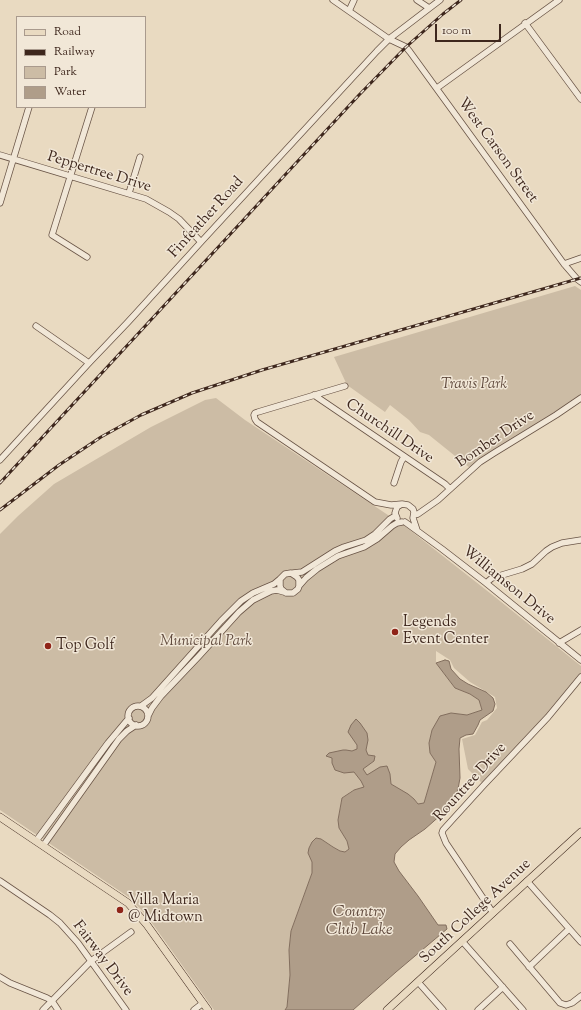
<!DOCTYPE html>
<style>
body{margin:0}
#map{position:relative;width:581px;height:1010px;overflow:hidden;background:#e9dac1;font-family:"Sorts Mill Goudy",serif}
canvas{display:block}
.legend{position:absolute;left:16px;top:16px;width:130px;height:92px;box-sizing:border-box;background:#f1e7d7;border:1px solid #a99a8d;margin:0;padding:5px 7px;list-style:none;font-size:12px;color:#3e271d}
.legend li{display:flex;align-items:center;gap:8px;height:20px}
.legend b{width:20px;border:1px solid #a99a8d}
.scale{position:absolute;left:435px;top:24px;width:66px;height:18px;box-sizing:border-box;border:2px solid #3e271d;border-top:0;padding-left:5px;font-size:12px;line-height:14px;white-space:nowrap;color:#3e271d;-webkit-text-stroke:3px #f1e7d7;paint-order:stroke}
</style>
<div id="map">
<canvas width="581" height="1010"></canvas>
<ul class="legend">
<li><b style="height:5px;background:#e9dac1"></b>Road</li>
<li><b style="height:5px;background:#3e271d"></b>Railway</li>
<li><b style="height:11px;background:#ccbca5"></b>Park</li>
<li><b style="height:11px;background:#af9d89"></b>Water</li>
</ul>
<div class="scale">100 m</div>
</div>
<script>
const ctx = document.querySelector('canvas').getContext('2d');
ctx.lineJoin = 'round';
function paint(path, color) { ctx.fillStyle = color; ctx.fill(path, 'evenodd'); }
const toPath = rows => new Path2D(rows.map(r => 'M' + r).join(''));
function stroke(path, color, width, dash) { ctx.strokeStyle = color; ctx.lineWidth = width; ctx.lineCap = dash ? 'butt' : 'round'; ctx.setLineDash(dash || []); ctx.stroke(path); }
function label(font, color, halo, rows, align = 'center') {
  ctx.font = font + ' "Sorts Mill Goudy",serif'; ctx.lineWidth = 3; ctx.setLineDash([]); ctx.textBaseline = 'middle'; ctx.strokeStyle = halo; ctx.fillStyle = color; for (const [text, x, y, turn = 0] of rows) {
    ctx.save(); ctx.translate(x, y); ctx.rotate((+turn || 0) * Math.PI / 180); ctx.textAlign = isNaN(turn) ? turn : align; if (halo) ctx.strokeText(text, 0, 0); ctx.fillText(text, 0, 0); ctx.restore();
  }
}
paint(toPath([
 [575,286,581,290,581,395,555,413,470,468,429,435,420,432,409,420,390,405,385,412,347,385,334,357],
 [216,398,245,420,406,527,495,597,581,666,581,673,560,700,482,783,468,769,462,739,475,735,482,722,487,720,497,708,495,697,470,682,454,668,450,660,436,651,436,663,455,688,470,694,479,700,482,710,467,715,451,713,432,730,429,743,430,753,436,762,424,803,418,804,414,799,391,784,390,774,364,788,353,790,342,798,338,820,339,828,347,841,349,849,345,852,340,851,321,839,308,853,312,862,312,873,291,931,289,950,290,975,287,1007,285,1010,214,1010,147,916,130,898,0,810,0,534,18,516,54,484,151,427,205,400]
]), '#ccbca5');
const water = toPath([
 [445,660,449,661,451,669,460,679,468,684,486,692,493,698,495,704,493,711,480,720,478,725,473,734,466,735,460,738,459,749,460,778,458,789,452,805,425,829,409,840,401,847,395,854,394,862,399,871,418,896,438,925,446,925,447,929,396,972,353,1010,285,1010,287,1007,290,975,289,950,291,931,312,873,312,862,308,853,309,848,312,842,316,838,321,839,333,847,340,851,345,852,349,849,347,841,339,828,338,820,342,798,354,790,364,787,361,781,354,772,344,773,335,770,332,763,332,758,326,756,329,753,343,750,346,750,352,751,357,749,357,745,348,732,351,725,356,719,360,723,367,733,368,740,366,750,368,755,375,756,374,761,363,769,367,775,380,767,387,766,390,774,391,784,408,794,414,799,418,804,424,803,436,762,430,753,429,743,432,730,440,716,451,713,467,715,482,710,479,700,470,694,455,688,436,663,445,660]
]);
paint(water, '#af9d89');
stroke(water, '#826e5e', 1);
const minor = toPath([
 [333,0,389,39,406,47,410,52,564,264,577,279,581,282],
 [417,0,429,8],
 [349,11,354,0],
 [525,23,581,99],
 [437,88,559,0],
 [0,155,146,199,169,212,179,219,201,242],
 [129,193,140,157],
 [0,203,29,107],
 [87,257,52,235,92,107],
 [564,264,581,258],
 [36,326,89,363],
 [345,386,258,412,255,413,254,415,255,419,257,422,375,502,391,505,402,504],
 [314,395,445,484,450,489],
 [0,460,89,363,128,322,201,242,377,51,389,39,440,0],
 [394,483,401,462,404,457],
 [414,515,418,514,438,500,480,462,494,453,556,415,581,398],
 [397,518,395,513,397,507,402,504,408,505,413,509,414,512,413,518,417,530],
 [405,522,442,549,486,583,581,660],
 [293,573,302,572,335,551,344,547,366,540,375,534,390,519,395,516],
 [486,583,492,578,522,569,532,564,546,551,552,547,562,543,581,540],
 [299,586,299,580,297,577,291,573,285,574,280,579,280,586,281,589,286,593,293,593,298,589,299,586,306,578,317,569,338,556,364,547,377,539,392,526,397,523,402,522],
 [559,643,581,630],
 [141,706,152,698,221,621,241,601,253,593,274,584,280,579],
 '128 716a10 10 0 1 1 20 0a10 10 0 1 1-20 0Z',
 [148,716,152,708,161,696,199,656,239,612,253,600,271,591,277,590,284,592],
 [36,841,108,743,129,718],
 [43,846,119,739,127,731,136,725],
 [0,881,50,915,60,923,78,943,126,1010],
 [527,881,581,942],
 [493,913,446,843,442,833,443,830,483,786,548,717,581,677],
 [462,941,523,1010],
 [510,944,560,1003,566,1005,572,1003,581,996],
 [529,967,569,929],
 [0,977,10,983,47,998,52,1001,58,1010],
 [418,982,443,1010],
 [43,1010,91,961,131,932],
 [194,1010,203,1003],
 [478,1010,503,987]
]);
const major = toPath([
 [0,817,128,903,147,925,208,1010],
 [387,1010,581,832]
]);
stroke(minor, '#695446', 7);
stroke(major, '#3e271d', 8);
stroke(minor, '#f1e7d7', 5.5);
stroke(major, '#e9dac1', 7);
const rail = toPath([
 [0,483,359,95,406,47,443,14,461,0],
 [0,510,59,465,101,437,141,415,192,393,262,370,581,278]
]);
stroke(rail, '#3e271d', 3);
stroke(rail, '#f1e7d7', 1.5, [4.5]);
for (const [x, y, r, color] of [
 [395,632,4,"#8f2418"],
 [48,646,4,"#8f2418"],
 [120,910,4,"#8f2418"]
]) { const dot = new Path2D(); dot.arc(x, y, r, 0, 2 * Math.PI); ctx.fillStyle = color; ctx.fill(dot); stroke(dot, '#f1e7d7', 1.5); }
label('15px', '#3e271d', '#f1e7d7', [
 ["West Carson Street",497,151,54],
 ["Peppertree Drive",99,173,17],
 ["Finfeather Road",207,218,-48],
 ["Churchill Drive",389,432,34],
 ["Bomber Drive",496,440,-34],
 ["Williamson Drive",508,586,39],
 ["Rountree Drive",471,783,-48],
 ["South College Avenue",476,912,-43],
 ["Fairway Drive",102,959,53]
]);
label('italic 15px', '#624c3f', '#f1e7d7', [
 ["Travis Park",474,385],
 ["Municipal Park",206,642]
]);
label('15px', '#3e271d', '#f1e7d7', [
 ["Legends",403,623],
 ["Event Center",403,640],
 ["Top Golf",56,646],
 ["Villa Maria",128,901],
 ["@ Midtown",128,918]
], 'left');
label('italic 16px', '#604a3d', '#f1e7d7', [
 ["Country",359,913],
 ["Club Lake",359,931]
]);
</script>
